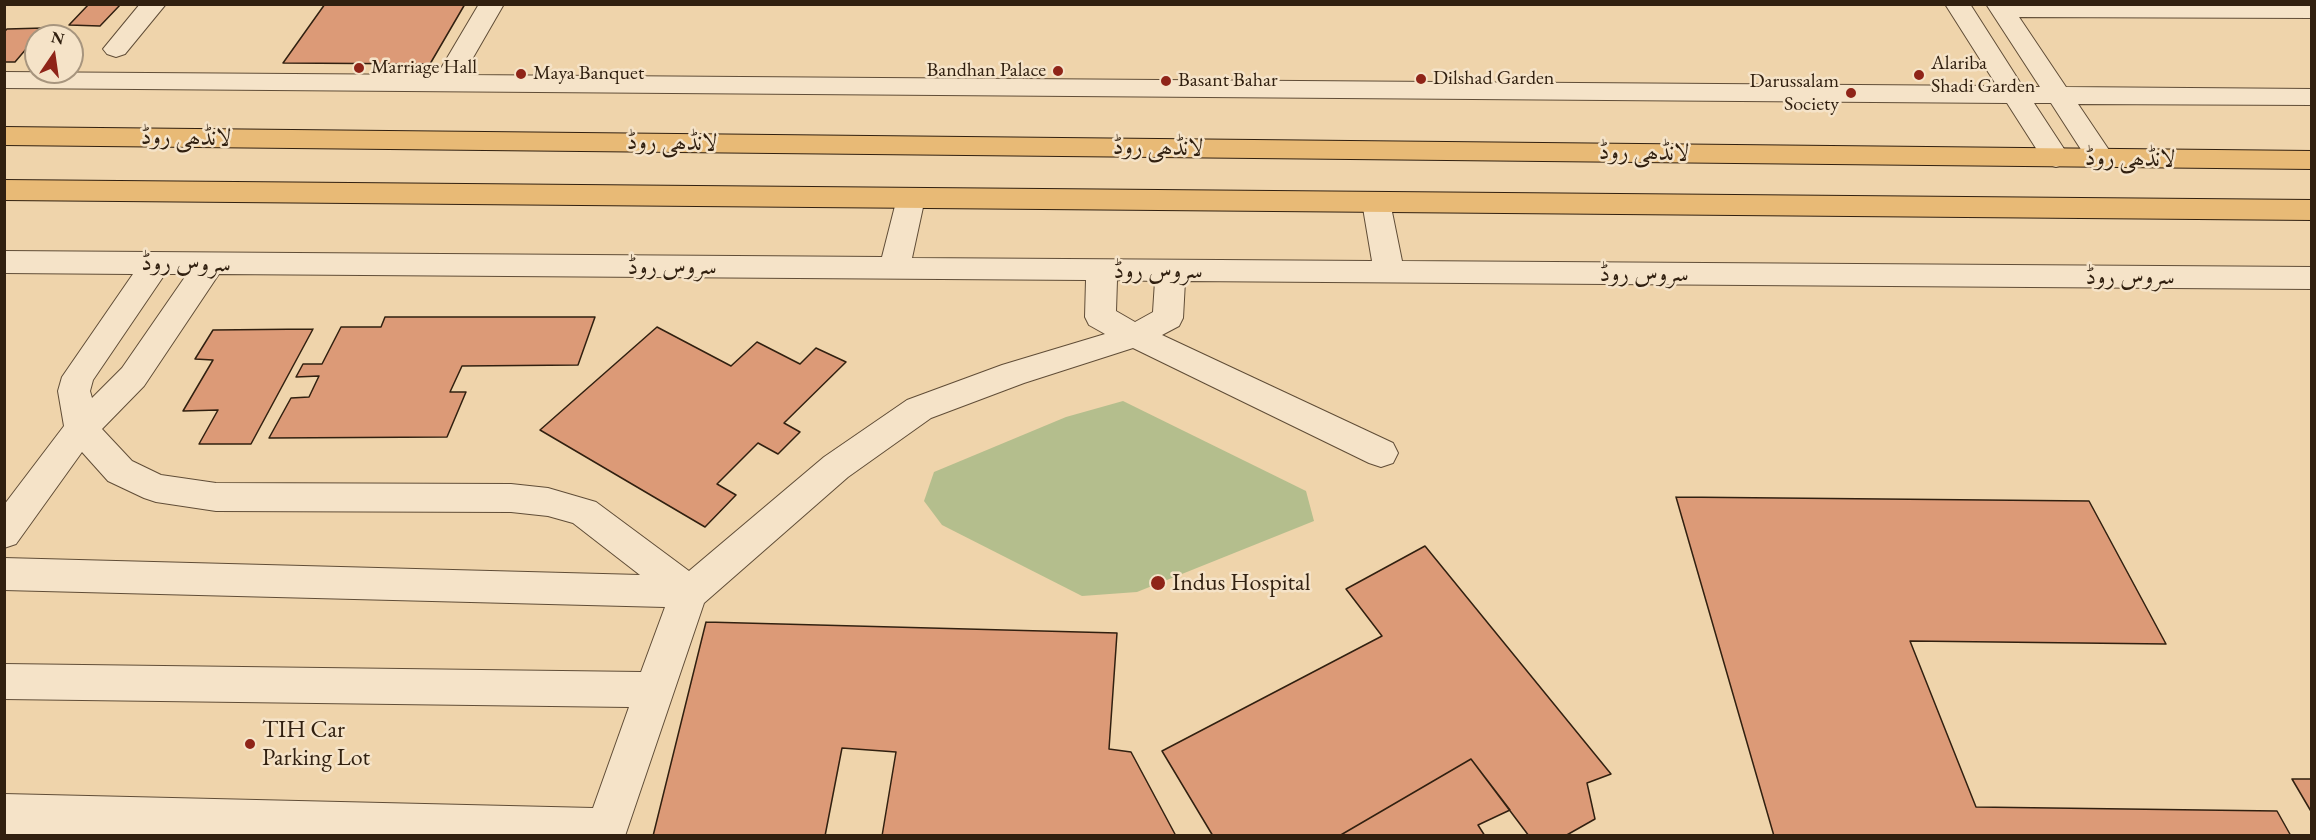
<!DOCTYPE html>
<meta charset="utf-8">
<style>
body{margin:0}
#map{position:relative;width:2316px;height:840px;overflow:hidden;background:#efd4ab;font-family:"EB Garamond",serif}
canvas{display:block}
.frame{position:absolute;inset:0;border:6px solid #312010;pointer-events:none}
.north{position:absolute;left:24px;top:24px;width:60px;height:60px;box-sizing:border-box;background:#f5e3c8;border:2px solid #a7957e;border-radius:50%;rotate:13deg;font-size:16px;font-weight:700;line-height:24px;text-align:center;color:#312010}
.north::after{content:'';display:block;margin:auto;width:21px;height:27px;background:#8f2418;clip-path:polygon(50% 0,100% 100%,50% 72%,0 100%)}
</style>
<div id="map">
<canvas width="2316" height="840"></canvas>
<div class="frame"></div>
<div class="north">N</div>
</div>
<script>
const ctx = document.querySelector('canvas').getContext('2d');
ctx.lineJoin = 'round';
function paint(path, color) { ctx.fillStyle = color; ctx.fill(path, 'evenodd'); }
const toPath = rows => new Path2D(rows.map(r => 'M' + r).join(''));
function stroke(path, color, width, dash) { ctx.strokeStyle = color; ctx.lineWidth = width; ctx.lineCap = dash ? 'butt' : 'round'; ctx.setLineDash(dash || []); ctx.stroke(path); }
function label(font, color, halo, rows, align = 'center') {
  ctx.font = font + ' "EB Garamond",Amiri,serif'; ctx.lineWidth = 5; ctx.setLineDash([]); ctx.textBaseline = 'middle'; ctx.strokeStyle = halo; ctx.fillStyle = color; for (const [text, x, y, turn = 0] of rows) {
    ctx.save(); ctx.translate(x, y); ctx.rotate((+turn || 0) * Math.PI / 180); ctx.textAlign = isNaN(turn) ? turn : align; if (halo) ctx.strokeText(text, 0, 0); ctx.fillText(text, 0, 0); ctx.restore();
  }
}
paint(toPath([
 [1123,401,1306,491,1314,521,1137,592,1082,596,942,525,924,501,934,472,1066,417]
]), '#b4be8d');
const building = toPath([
 [89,4,121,4,100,26,69,25,89,4],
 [325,4,465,4,430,64,283,63,325,4],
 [44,28,15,62,4,62,4,32,7,29,44,28],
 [385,317,595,317,578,365,462,366,450,392,466,392,447,437,269,438,291,398,309,397,319,376,296,377,303,364,322,364,341,327,381,327,385,317],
 [657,327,731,366,757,342,800,364,816,348,846,362,784,423,800,432,778,454,758,443,717,484,736,495,705,527,540,430,657,327],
 [313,329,251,444,199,444,218,410,183,411,213,360,195,359,213,330,313,329],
 [1676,497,2089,501,2166,644,1910,641,1976,807,2277,811,2291,836,1774,836,1676,497],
 [1425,546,1611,774,1587,783,1595,819,1565,836,1529,836,1471,759,1339,836,1213,836,1162,751,1382,636,1346,589,1425,546],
 [706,622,1117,633,1109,749,1131,752,1176,836,882,836,896,752,842,748,825,836,653,836,706,622],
 [1471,759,1510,810,1478,825,1485,836,1339,836,1471,759],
 [2292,779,2312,779,2312,813,2292,779]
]);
paint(building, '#dc9a77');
stroke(building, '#312010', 1.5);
const minor = toPath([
 [140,4,166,4,125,54,116,57,107,54,103,49,140,4],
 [479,4,504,4,463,75,1997,86,1945,4,1970,4,2023,87,2040,87,1986,4,2312,4,2312,18,2019,17,2066,87,2312,89,2312,105,2078,104,2115,159,2111,165,2101,168,2091,165,2051,103,2034,103,2070,158,2066,164,2056,167,2046,164,2007,103,4,88,4,72,437,75,479,4],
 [911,188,921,191,925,198,912,258,1372,261,1362,202,1366,195,1376,192,1386,195,1390,202,1402,261,2312,267,2312,289,1185,281,1183,318,1179,326,1162,335,1393,443,1398,453,1393,463,1381,467,1369,463,1133,348,1024,383,931,418,848,477,704,603,625,836,4,834,4,794,593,808,629,707,4,699,4,664,641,672,665,607,4,590,4,558,640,575,573,523,548,516,511,512,216,511,156,502,144,498,108,481,82,452,16,544,4,548,4,505,64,426,58,391,62,377,133,274,4,273,4,251,882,257,897,198,901,191,911,188],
 [165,274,187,274,122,368,92,398,90,391,93,380,165,274],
 [219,274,1086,280,1085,317,1089,325,1105,334,1002,365,907,400,824,457,689,571,596,502,548,488,511,484,216,483,161,475,132,461,102,429,144,386,219,274],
 [1117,280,1155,281,1153,312,1135,322,1116,311,1117,280]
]);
const major = toPath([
 [4,127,2312,151,2312,169,4,145,4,127],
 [4,180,2312,200,2312,220,4,200,4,180]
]);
stroke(minor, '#604d37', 2);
stroke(major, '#312010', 2);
paint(minor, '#f5e3c8');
paint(major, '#e8ba76');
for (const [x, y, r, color] of [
 [359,68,6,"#8f2418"],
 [1058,71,6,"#8f2418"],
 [521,74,6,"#8f2418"],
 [1919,75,6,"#8f2418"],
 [1421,79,6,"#8f2418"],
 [1166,81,6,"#8f2418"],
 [1851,93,6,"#8f2418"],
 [1158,583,8,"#8f2418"],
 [250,744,6,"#8f2418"]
]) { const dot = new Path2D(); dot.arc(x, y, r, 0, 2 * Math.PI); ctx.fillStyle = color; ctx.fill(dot); stroke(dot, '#f5e3c8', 2); }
label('20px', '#312010', '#f5e3c8', [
 ["Alariba",1931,64],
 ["Shadi Garden",1931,87],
 ["Marriage Hall",371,68],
 ["Bandhan Palace",1046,71,"right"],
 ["Maya Banquet",533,74],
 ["Dilshad Garden",1433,79],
 ["Basant Bahar",1178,81],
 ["Darussalam",1839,82,"right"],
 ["Society",1839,105,"right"]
], 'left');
label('24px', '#312010', '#f5e3c8', [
 ["لانڈھی روڈ",186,138,1],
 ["لانڈھی روڈ",672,143,1],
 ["لانڈھی روڈ",1158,148,1],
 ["لانڈھی روڈ",1644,153,1],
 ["لانڈھی روڈ",2130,159,1],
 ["سروس روڈ",186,264,1],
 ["سروس روڈ",672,267],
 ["سروس روڈ",1158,271],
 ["سروس روڈ",1644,274],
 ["سروس روڈ",2130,277]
]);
label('24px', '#312010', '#f5e3c8', [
 ["Indus Hospital",1172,583],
 ["TIH Car",262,730],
 ["Parking Lot",262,758]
], 'left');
</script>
